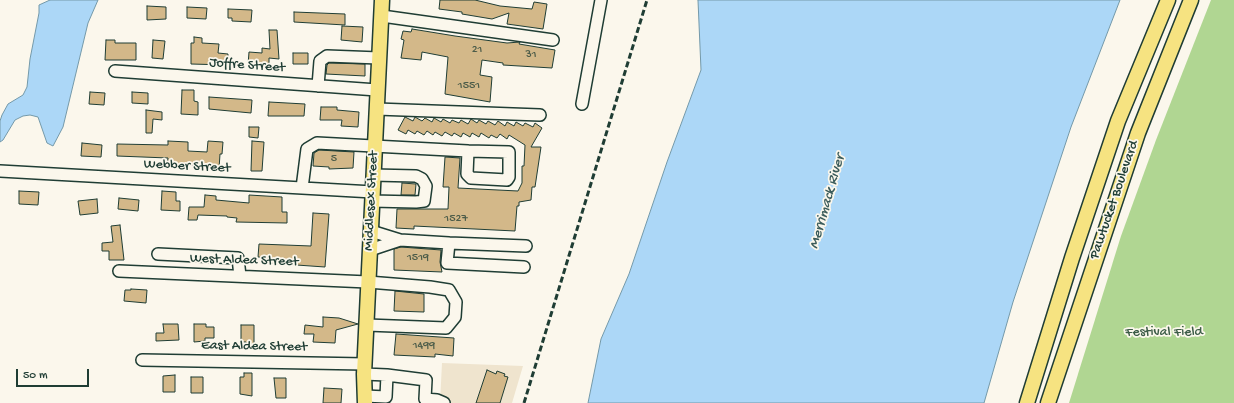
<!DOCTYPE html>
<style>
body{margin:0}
#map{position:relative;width:1234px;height:403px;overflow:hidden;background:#fbf7ec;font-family:"Gochi Hand",sans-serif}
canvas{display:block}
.scale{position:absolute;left:16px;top:369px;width:73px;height:18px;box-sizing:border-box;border:2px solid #1f3d34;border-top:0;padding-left:5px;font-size:12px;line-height:14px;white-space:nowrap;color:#1f3d34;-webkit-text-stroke:3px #fbf7ec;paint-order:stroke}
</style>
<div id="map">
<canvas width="1234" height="403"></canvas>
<div class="scale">50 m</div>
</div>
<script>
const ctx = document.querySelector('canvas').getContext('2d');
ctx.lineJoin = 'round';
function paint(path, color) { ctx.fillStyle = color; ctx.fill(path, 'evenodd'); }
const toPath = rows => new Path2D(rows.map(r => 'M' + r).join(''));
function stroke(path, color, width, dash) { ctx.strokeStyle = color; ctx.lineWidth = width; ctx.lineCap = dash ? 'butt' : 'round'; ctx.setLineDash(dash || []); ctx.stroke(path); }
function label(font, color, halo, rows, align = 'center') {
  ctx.font = font + ' "Gochi Hand",sans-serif'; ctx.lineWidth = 3.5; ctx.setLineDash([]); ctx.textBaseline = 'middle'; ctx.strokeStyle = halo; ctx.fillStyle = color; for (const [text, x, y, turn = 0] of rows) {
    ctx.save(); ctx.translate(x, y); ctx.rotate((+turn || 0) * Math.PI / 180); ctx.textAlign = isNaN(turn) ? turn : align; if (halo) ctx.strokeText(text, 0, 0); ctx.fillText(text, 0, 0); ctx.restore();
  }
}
paint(toPath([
 [442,363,523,366,512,403,440,403]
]), '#efe4ce');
paint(toPath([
 [1211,0,1234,0,1234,403,1069,403,1121,236,1156,140]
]), '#b0d692');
const water = toPath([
 [50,0,98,0,88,23,63,127,53,146,47,143,38,117,30,115,23,116,15,120,3,140,0,142,0,121,2,115,8,104,23,95,27,87,30,59,39,13,39,5,50,0],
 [698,0,1120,0,1071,127,1013,302,984,403,588,403,601,339,629,274,667,162,701,70,698,0]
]);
paint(water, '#acd7f7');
stroke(water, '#7499a9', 1);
const building = toPath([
 [440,0,475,0,500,6,532,9,534,2,547,4,543,29,507,24,509,13,492,19,462,14,462,12,439,9,440,0],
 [147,6,166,7,166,19,147,20,147,6],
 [187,7,207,8,206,19,187,18,187,7],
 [228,9,252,10,251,22,232,21,232,18,228,18,228,9],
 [294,12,345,14,345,25,294,22,294,12],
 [342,26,363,27,362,42,341,40,342,26],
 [412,29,455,36,507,43,520,42,519,44,555,50,552,68,503,65,503,63,482,60,480,75,492,77,490,102,445,94,448,57,422,52,421,60,401,58,404,40,401,39,403,31,411,32,412,29],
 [269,30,277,30,279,59,269,58,269,66,248,65,249,52,262,53,262,48,270,49,269,30],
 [194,37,202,38,202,43,219,44,218,53,228,54,227,65,191,64,191,43,194,43,194,37],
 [106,40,115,40,115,43,136,43,136,60,105,60,106,40],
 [153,40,165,41,163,59,152,58,153,40],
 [293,53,308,53,308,64,293,64,293,53],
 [329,63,365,64,365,76,326,74,327,65,329,63],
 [182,90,194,90,194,101,198,102,198,115,181,114,182,90],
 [90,92,105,93,104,105,89,104,90,92],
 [132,92,148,93,148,104,132,103,132,92],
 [209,97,252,100,251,113,209,109,209,97],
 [269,102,305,104,304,116,268,116,269,102],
 [321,107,337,107,337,110,359,112,358,127,341,126,342,120,320,120,321,107],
 [146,110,162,112,162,120,153,119,152,133,146,133,146,110],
 [405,117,413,121,415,117,422,121,425,118,432,122,434,118,441,122,443,119,450,123,452,120,459,123,461,120,468,124,471,119,477,123,479,120,486,124,488,121,495,125,498,121,505,126,507,122,514,126,516,122,523,126,525,123,533,127,535,123,542,128,531,147,541,147,535,187,532,187,531,200,519,202,519,206,517,206,515,231,414,226,414,229,396,228,397,209,448,209,449,187,443,187,445,157,460,158,458,188,518,191,522,183,522,166,524,166,525,145,509,135,507,139,500,134,497,138,491,135,489,138,481,133,479,137,472,133,470,137,463,133,461,137,454,133,452,136,445,132,442,136,435,132,433,135,427,131,424,135,417,131,415,134,408,130,406,134,398,130,405,117],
 [249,127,259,127,258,138,249,137,249,127],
 [168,141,188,142,188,151,207,152,208,141,223,142,222,154,220,154,219,169,193,168,193,165,167,165,168,158,117,156,117,144,168,145,168,141],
 [252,141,264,142,262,171,251,171,252,141],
 [82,143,102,145,101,157,81,156,82,143],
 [319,150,354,152,353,168,329,169,329,167,313,166,314,153,319,150],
 [402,183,416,184,415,195,401,195,402,183],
 [19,191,39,192,38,205,19,204,19,191],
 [162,191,176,192,176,201,180,201,180,211,161,210,162,191],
 [205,195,216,196,216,200,249,203,249,195,282,197,282,212,287,212,287,223,236,222,237,218,227,217,227,216,198,215,197,220,188,220,189,207,204,207,205,195],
 [119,198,139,200,138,211,118,209,119,198],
 [97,199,98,213,80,215,78,201,97,199],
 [313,213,329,214,325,267,268,263,268,258,258,257,259,244,311,246,313,213],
 [120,225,124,260,109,260,109,251,102,251,102,243,113,242,111,226,120,225],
 [401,247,441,250,440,262,442,272,394,270,394,249,401,247],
 [131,289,147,290,146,303,124,301,125,290,131,290,131,289],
 [395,291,424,294,424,312,394,311,395,291],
 [323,317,339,318,358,324,336,330,335,343,313,342,314,334,304,334,305,325,323,327,323,317],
 [163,324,178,324,179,340,156,341,156,333,164,333,163,324],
 [194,324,206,324,206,327,214,327,214,338,205,338,205,341,194,342,194,324],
 [241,325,254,325,254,346,246,346,246,342,241,342,241,325],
 [396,334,454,338,453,356,435,354,435,357,394,355,396,334],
 [487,370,496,374,497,371,505,374,504,376,508,377,500,403,476,403,487,370],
 [244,373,252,373,252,396,240,394,240,377,244,377,244,373],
 [175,375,175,392,163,392,163,376,175,375],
 [191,377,203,377,203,393,191,393,191,377],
 [274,378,286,378,286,398,276,398,274,378],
 [324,388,342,389,341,403,323,403,324,388]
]);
paint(building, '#d3b889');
stroke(building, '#1f3d34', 1);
const minor = toPath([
 [382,16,553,40],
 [115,71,377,90],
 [318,86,320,61,327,56,379,58],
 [582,104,601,0],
 [377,109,540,115],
 [0,171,373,192],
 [302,188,307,149,317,143,468,151,467,174,471,178,507,180,509,177,509,152,468,151],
 [372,201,416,202,424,201,426,186,422,179,416,176,373,175],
 [400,240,449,243,447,263,524,267],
 [449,243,526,246],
 [370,250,400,240,371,231],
 [158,254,238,258,240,276],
 [119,271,368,282,430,287,449,290,456,302,455,317,446,328,367,325],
 [142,360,365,364],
 [364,374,387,375,386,397,365,396],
 [387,375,426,380,425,399,437,400,444,403]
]);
const major = toPath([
 [365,403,364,374,382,0],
 [1027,403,1072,258,1118,121,1168,0],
 [1048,403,1138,133,1191,0]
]);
stroke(minor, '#1f3d34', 14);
stroke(major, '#1f3d34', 17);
stroke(minor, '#fbf7ec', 11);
stroke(major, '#f6e381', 14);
stroke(toPath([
 [524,403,647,0]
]), '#1f3d34', 3, [6, 3]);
label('12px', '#4c5c49', null, [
 ["21",477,50],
 ["31",531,55],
 ["1551",469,86],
 ["5",334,159],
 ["1527",456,219],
 ["1519",418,258],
 ["1499",424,346]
]);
label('14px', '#1f3d34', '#fbf7ec', [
 ["Joffre Street",247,66,4],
 ["Webber Street",187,167,3],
 ["Pawtucket Boulevard",1115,200,-71],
 ["Middlesex Street",372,201,-87],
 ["West Aldea Street",244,261,2],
 ["East Aldea Street",254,347,1]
]);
label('14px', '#3c5c47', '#fbf7ec', [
 ["Festival Field",1164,333]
]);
label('italic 15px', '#3b5c5b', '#fbf7ec', [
 ["Merrimack River",828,202,-74]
]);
</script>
